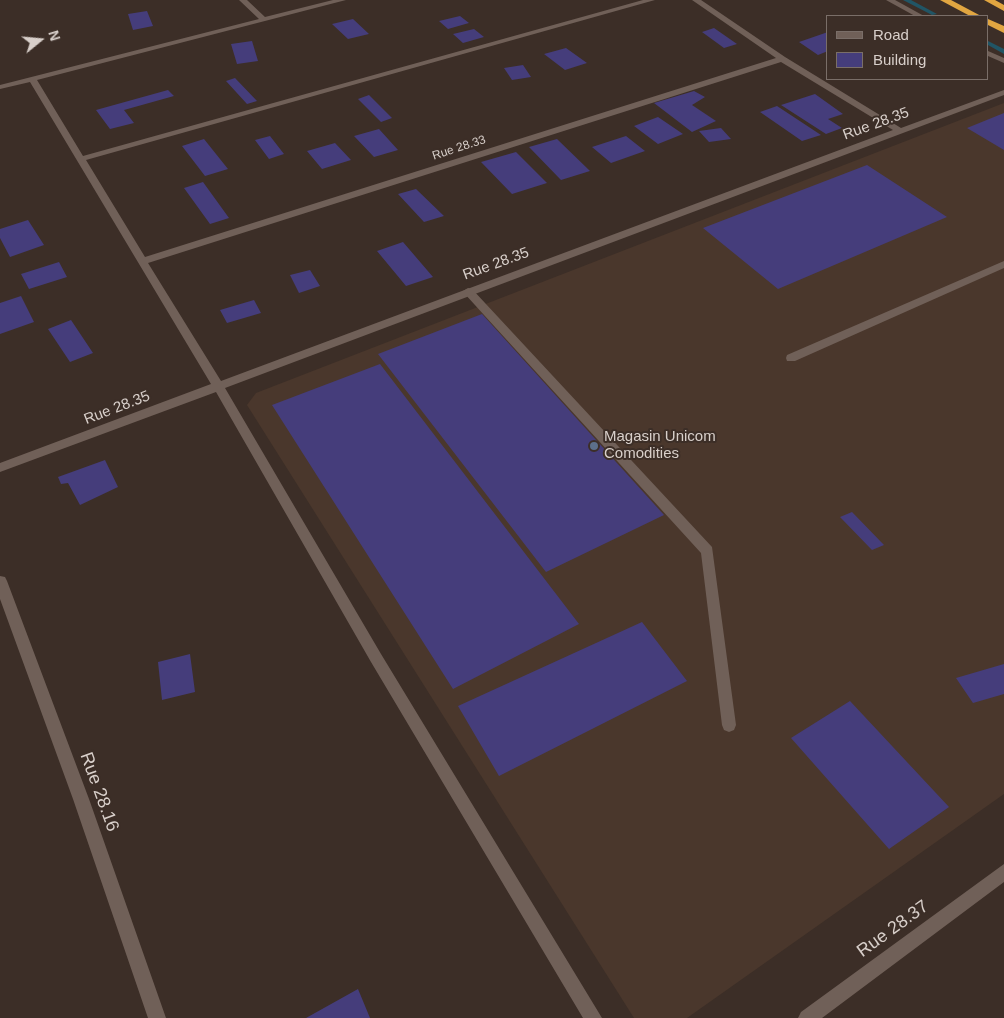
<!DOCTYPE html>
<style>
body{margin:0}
#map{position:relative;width:1004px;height:1018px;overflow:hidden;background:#3c2e27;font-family:Arial,sans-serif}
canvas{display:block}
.legend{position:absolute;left:826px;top:15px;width:162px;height:65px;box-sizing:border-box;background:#3c2e27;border:1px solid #7a6e68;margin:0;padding:6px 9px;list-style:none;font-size:15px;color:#d8cfca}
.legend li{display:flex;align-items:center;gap:10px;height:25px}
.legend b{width:25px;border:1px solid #7a6e68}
.north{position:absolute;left:15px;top:15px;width:50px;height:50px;-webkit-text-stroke:4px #3c2e27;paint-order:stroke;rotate:73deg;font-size:14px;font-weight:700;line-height:20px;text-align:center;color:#d8cfca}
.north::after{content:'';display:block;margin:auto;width:18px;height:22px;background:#d8cfca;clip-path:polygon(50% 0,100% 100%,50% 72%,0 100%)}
</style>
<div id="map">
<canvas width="1004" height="1018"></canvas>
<ul class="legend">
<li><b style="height:6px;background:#706058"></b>Road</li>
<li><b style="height:14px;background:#453d7b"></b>Building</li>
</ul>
<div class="north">N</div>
</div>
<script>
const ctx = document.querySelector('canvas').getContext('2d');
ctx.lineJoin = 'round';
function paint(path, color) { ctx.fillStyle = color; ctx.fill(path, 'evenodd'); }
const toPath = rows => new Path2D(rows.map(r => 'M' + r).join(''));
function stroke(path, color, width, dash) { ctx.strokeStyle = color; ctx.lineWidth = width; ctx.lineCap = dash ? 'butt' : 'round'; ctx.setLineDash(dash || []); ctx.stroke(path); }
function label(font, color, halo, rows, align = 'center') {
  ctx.font = font + ' Arial,sans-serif'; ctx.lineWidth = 4; ctx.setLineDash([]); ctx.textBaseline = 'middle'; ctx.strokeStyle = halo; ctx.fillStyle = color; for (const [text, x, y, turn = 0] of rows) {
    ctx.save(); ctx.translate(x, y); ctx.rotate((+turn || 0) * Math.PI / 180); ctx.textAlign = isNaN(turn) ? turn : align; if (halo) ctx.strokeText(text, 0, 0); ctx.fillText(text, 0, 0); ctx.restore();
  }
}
paint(toPath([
 [1004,103,1004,794,687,1018,634,1018,247,405,256,393]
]), '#4a372c');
paint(toPath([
 [903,0,911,0,937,14,932,15,903,0],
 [988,41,1004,49,1004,54,988,45,988,41]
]), '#215565');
paint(toPath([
 [147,11,153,26,133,30,128,14],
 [460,16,469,23,448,29,439,21],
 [353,19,369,34,348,39,332,24],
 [714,28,737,44,724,48,702,32],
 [474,29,484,37,463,43,453,34],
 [828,32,828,51,818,55,799,42],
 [252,41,258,61,237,64,231,44],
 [566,48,587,63,565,70,544,54],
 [523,65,531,77,512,80,504,68],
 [235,78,257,101,247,104,226,81],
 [168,90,174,96,124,110,134,123,110,129,96,110],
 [694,91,705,97,692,105,716,121,692,132,654,103],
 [815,94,843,114,828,119,842,128,826,134,781,105],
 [369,95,392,118,381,122,358,99],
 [777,106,821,135,802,141,760,112],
 [1004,113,1004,150,967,128],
 [658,117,683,134,658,144,634,126],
 [721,128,731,139,709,142,699,131],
 [379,129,398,150,374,157,354,136],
 [270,136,284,154,269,159,255,140],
 [626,136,645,151,611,163,592,147],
 [204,139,228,169,205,176,182,146],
 [557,139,590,171,561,180,529,147],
 [335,143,351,160,322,169,307,151],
 [516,152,547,183,512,194,481,162],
 [867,165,947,217,778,289,703,228],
 [203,182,229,218,210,224,184,188],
 [416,189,444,216,424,222,398,194],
 [28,220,44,245,10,257,0,238,0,229],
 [403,242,433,277,406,286,377,251],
 [59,262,67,277,29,289,21,274],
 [310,270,320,286,299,293,290,275],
 [21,296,34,322,0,334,0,303],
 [254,300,261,313,227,323,220,310],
 [482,314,664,515,546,572,378,354],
 [71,320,93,353,70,362,48,329],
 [380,364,579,624,453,689,272,405],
 [105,460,118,487,80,505,68,483,61,484,58,477],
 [852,512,884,545,872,550,840,517],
 [642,622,687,681,499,776,458,706],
 [190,654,195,692,162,700,158,662],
 [1004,664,1004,694,973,703,956,678],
 [850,701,949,807,889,849,791,738],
 [358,989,370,1018,306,1018]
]), '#453d7b');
paint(toPath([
 [1004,261,1004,268,795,361,787,361,786,358,787,355,1004,261],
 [468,288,472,289,712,547,736,725,734,730,729,732,724,730,722,725,701,553,464,293,463,291,468,288]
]), '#706058');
paint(toPath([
 [239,0,247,0,265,17,333,0,346,0,37,80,83,156,643,0,655,0,86,160,145,257,776,58,692,0,701,0,785,57,901,128,1004,90,1004,95,225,388,381,654,602,1018,583,1018,371,662,216,392,0,472,0,463,211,384,30,82,0,89,0,85,259,19,239,0],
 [781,62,893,130,221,381,148,263,781,62],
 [886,0,895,0,924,16,915,16,886,0],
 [988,51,1004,58,1004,63,988,56,988,51],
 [0,576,5,577,7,581,89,799,166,1018,148,1018,73,799,0,599,0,576],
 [1004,864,1004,882,822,1018,798,1018,801,1012,1004,864]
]), '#706058');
paint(toPath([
 [940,0,951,0,981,16,970,16,940,0],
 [984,0,995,0,1004,5,1004,11,984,0],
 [988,19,1004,26,1004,33,988,25,988,19]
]), '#e1a641');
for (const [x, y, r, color] of [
 [594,446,5,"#5c6f8a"]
]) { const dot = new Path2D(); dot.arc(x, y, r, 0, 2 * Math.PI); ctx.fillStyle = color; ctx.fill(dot); stroke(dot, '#3c2e27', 2); }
label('12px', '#d8cfca', '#3c2e27', [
 ["Rue 28.33",459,148,-18]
]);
label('15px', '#d8cfca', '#3c2e27', [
 ["Rue 28.35",876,124,-20],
 ["Rue 28.35",496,264,-20],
 ["Rue 28.35",117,408,-21]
]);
label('15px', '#d8cfca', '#3c2e27', [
 ["Magasin Unicom",604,437],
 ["Comodities",604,454]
], 'left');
label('18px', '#d8cfca', '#3c2e27', [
 ["Rue 28.16",99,792,70],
 ["Rue 28.37",893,929,-36]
]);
</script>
